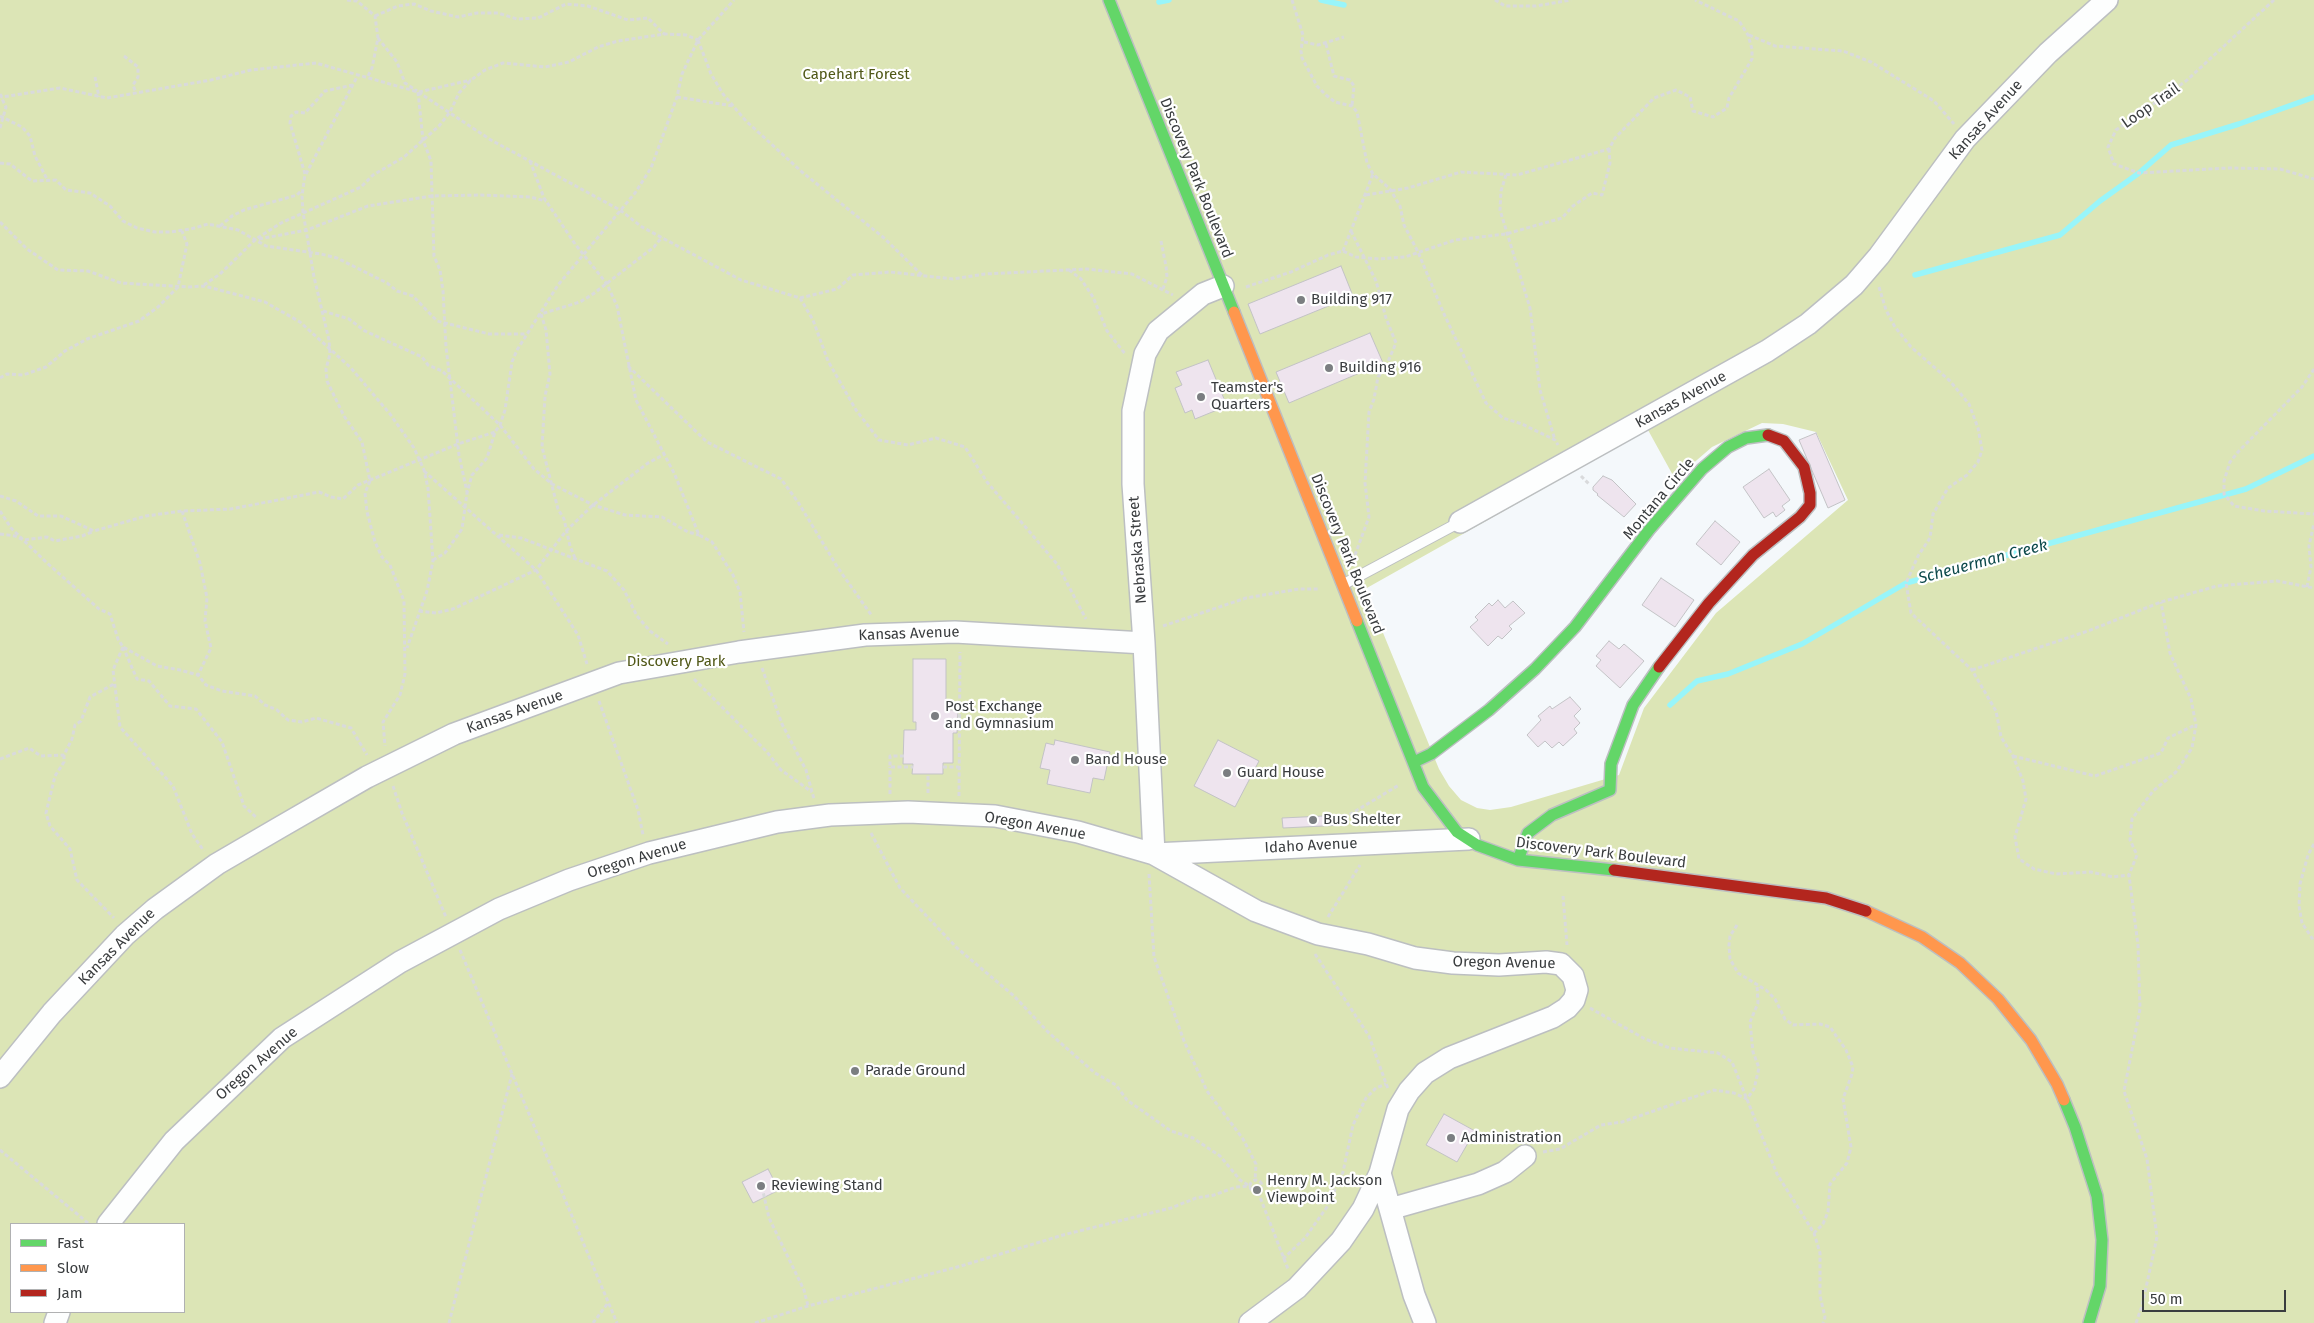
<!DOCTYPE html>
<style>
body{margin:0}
#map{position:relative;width:2314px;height:1323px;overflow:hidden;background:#f4f8fb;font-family:"Fira Sans",sans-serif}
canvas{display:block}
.legend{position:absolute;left:10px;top:1223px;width:175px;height:90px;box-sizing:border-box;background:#fff;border:1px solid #b0b1b2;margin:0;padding:6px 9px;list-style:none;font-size:15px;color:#3a3d3f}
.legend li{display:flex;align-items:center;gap:10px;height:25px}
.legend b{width:25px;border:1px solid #b0b1b2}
.scale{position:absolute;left:2142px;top:1290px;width:144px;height:22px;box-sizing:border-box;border:2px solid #3a3d3f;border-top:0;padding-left:6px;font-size:15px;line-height:18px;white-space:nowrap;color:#3a3d3f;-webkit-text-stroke:4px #fff;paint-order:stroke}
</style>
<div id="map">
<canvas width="2314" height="1323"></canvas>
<ul class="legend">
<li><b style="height:6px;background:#63d668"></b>Fast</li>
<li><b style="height:6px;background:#ff974d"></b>Slow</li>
<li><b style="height:6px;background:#b3261e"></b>Jam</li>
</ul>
<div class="scale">50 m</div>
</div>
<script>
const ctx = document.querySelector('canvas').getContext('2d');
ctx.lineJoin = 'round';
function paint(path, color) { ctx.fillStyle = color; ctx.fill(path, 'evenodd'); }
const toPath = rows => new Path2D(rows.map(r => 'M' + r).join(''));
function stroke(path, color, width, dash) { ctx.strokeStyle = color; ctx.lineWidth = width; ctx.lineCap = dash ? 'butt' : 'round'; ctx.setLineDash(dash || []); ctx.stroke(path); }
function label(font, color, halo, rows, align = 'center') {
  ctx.font = font + ' "Fira Sans",sans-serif'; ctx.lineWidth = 4.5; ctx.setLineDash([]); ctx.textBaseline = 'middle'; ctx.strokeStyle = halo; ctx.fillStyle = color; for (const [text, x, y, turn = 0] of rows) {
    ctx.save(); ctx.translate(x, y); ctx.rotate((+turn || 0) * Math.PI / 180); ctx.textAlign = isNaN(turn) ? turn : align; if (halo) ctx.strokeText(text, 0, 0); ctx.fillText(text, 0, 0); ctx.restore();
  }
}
paint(toPath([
 [0,0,2314,0,2314,1323,0,1323],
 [1762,423,1783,424,1816,432,1848,500,1716,613,1644,708,1619,775,1511,807,1490,810,1477,808,1461,800,1449,786,1439,769,1365,589,1648,430,1675,479,1712,447],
 [11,1224,184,1224,184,1312,11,1312]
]), '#dce5b6');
stroke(toPath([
 [1321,0,1344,5],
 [1159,2,1169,0],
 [1915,275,2060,235,2100,201,2139,173,2171,145,2239,124,2314,97],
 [1670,705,1697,681,1728,674,1802,644,1906,583,2246,489,2314,456]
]), '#98f5fa', 5.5);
const building = toPath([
 [1341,266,1353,296,1260,334,1248,304,1341,266],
 [1370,333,1383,363,1289,403,1276,372,1370,333],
 [1208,360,1227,406,1195,419,1192,410,1185,413,1175,388,1182,385,1176,372,1208,360],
 [1816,433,1845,500,1828,508,1799,440,1816,433],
 [1769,469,1790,500,1782,506,1785,510,1776,517,1773,512,1764,518,1743,487,1769,469],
 [1603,476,1612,480,1636,504,1624,517,1597,495,1598,494,1593,490,1593,487,1603,476],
 [1715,521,1740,542,1721,565,1696,544,1715,521],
 [1661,578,1694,600,1675,627,1642,605,1661,578],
 [1498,600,1505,608,1513,601,1525,613,1509,626,1512,629,1502,639,1498,636,1488,646,1470,627,1478,620,1475,617,1489,603,1492,606,1498,600],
 [1609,641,1619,649,1624,644,1644,661,1620,688,1596,666,1601,660,1596,656,1609,641],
 [913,659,946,659,946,710,958,710,957,733,953,733,953,763,943,763,943,774,912,774,913,764,903,764,904,730,916,730,916,722,913,722,913,659],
 [1570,697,1581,709,1574,716,1580,723,1574,729,1577,733,1563,746,1559,742,1552,748,1545,741,1538,747,1527,735,1541,720,1538,716,1550,706,1552,709,1570,697],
 [1055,740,1110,752,1104,780,1093,778,1090,793,1047,784,1050,770,1040,768,1046,743,1054,745,1055,740],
 [1218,740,1259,761,1235,807,1194,786,1218,740],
 [1344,815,1344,825,1283,828,1282,818,1344,815],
 [1444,1114,1475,1131,1457,1162,1426,1145,1444,1114],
 [768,1169,779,1190,753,1203,742,1182,768,1169]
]);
paint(building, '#eee4ee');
stroke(building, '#c3c3c6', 1);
const lane = toPath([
 [1344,584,1460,522]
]);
const street = toPath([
 [1460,522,1767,351,1808,324,1854,285,1879,256,1965,139,2048,53,2107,0],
 [1154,854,1144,643,1133,484,1133,411,1145,354,1158,331,1203,294,1223,286],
 [1154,854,1469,839],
 [0,1077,52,1013,125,935,155,909,217,864,277,829,367,777,454,734,619,673,739,652,865,635,955,632,1144,643],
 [1390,1209,1478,1184,1505,1172,1525,1156],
 [108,1224,174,1141,282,1038,400,962,499,909,569,880,649,853,777,822,830,815,908,812,995,816,1078,832,1154,854,1256,911,1318,934,1368,944,1415,958,1453,963,1499,965,1546,962,1561,964,1573,976,1577,990,1574,1000,1567,1008,1553,1017,1449,1058,1425,1073,1409,1091,1398,1109,1380,1173,1414,1295,1425,1323],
 [55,1323,59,1312],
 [1250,1323,1297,1288,1341,1241,1363,1209,1380,1173]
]);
const fast = toPath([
 [1109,0,1234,312],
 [1357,621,1423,787,1457,832,1477,845,1518,860,1614,870],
 [1414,762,1431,754,1489,710,1535,669,1575,627,1649,530,1702,469,1728,447,1746,438,1768,435],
 [1518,860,1528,833,1552,815,1610,790,1611,764,1633,705,1659,667],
 [2064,1100,2075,1127,2097,1196,2102,1240,2100,1286,2089,1323]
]);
const slow = toPath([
 [1234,312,1357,621],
 [1866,911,1922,937,1960,963,1998,999,2031,1040,2057,1084,2064,1100]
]);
const jam = toPath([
 [1659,667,1709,603,1753,555,1800,517,1810,505,1810,493,1804,467,1784,441,1768,435],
 [1614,870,1826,898,1866,911]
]);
stroke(lane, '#bcbfc1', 12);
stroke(street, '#bcbfc1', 24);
stroke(fast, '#bcbfc1', 14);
stroke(slow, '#bcbfc1', 14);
stroke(jam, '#bcbfc1', 14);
stroke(toPath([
 [347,0,357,1,375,16,378,38,372,68,367,78],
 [1292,0,1303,35,1301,51,1302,58,1317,86,1326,95,1335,102,1352,106,1357,112,1367,163,1373,174,1390,189,1400,206,1404,225,1418,252,1444,314,1486,403,1503,418,1522,424,1555,440,1558,445],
 [1495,0,1505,6,1536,6,1571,0],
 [2274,0,2186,81,2116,130,2108,147,2114,164,2139,173,2228,168,2280,169,2314,179],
 [375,16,398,6,414,4,431,11,458,17,477,13,498,13,517,19,538,18,566,4,588,6,628,20,648,18,664,34],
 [1749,35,1775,46,1843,51,1871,62,1934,101,1954,124],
 [378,38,397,62,405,83,417,91],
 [698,40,711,74,723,94,746,121,802,172,884,238,922,275],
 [1304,42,1318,45,1344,37],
 [1326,44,1334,76,1350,80,1354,86,1352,106],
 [124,56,138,67,138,77,133,85,136,93],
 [95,77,99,97],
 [353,85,325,91,305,113,296,112,291,116,290,123,305,174,302,196,303,212,314,277,329,340,330,354,326,369,327,381,344,416,362,442,370,481,365,493,367,512,375,542,382,557,390,565,404,601,405,674,400,695,383,722,385,746],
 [418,92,423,140,431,161,434,256,440,270,443,291,446,347,459,455,467,492],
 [419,92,471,80],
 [0,94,2,97,60,88,107,98,211,80,251,70,316,63,418,92,491,140,620,210,642,227,741,280,800,298,837,289,853,275,890,272,953,279,985,274,1087,269,1132,274,1173,295],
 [677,97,733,106],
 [0,116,22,127,30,136,35,156,48,181],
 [0,128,6,107,1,97],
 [530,161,544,198,575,244,607,284,617,306,636,400,675,475,699,535,712,542,733,575,740,592,744,632],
 [0,163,10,164,32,181,56,180,66,190,90,193,110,206,123,221,137,228,155,232,170,232,191,229,208,224,238,230,266,246,321,254,337,258,387,283,397,291,413,296,437,321,489,334,526,334],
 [306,174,358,75],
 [1506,175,1501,191,1500,210,1530,308,1540,390,1555,440],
 [1366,195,1408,188,1461,172,1517,175,1609,149,1615,138,1654,98,1676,90,1690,97,1693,111,1713,117,1727,108,1729,98,1752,59,1752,49,1748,35,1739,21,1695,0],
 [0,222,27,249,58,270,88,271,121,283,189,287,204,286,265,302,300,322,351,368,390,414,414,448,424,470,428,488,433,561,427,591,407,648],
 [220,226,232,216,244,210,297,195,302,190],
 [1351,231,1376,281,1386,318,1396,343,1386,366,1378,377,1374,399,1369,412,1365,483,1369,517,1355,555],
 [259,239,307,230,368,206,432,196,481,195,530,197,546,201],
 [1161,241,1166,266,1167,277,1163,289],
 [1343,251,1373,174],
 [1069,270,1081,279,1093,297,1107,331,1126,355],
 [204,285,220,274,256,239,281,223,361,187,373,175,404,157,439,126,450,112,459,93,471,80,485,70,503,63,545,67,569,62,598,47,618,41,665,34,686,35,698,40],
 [1246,287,1291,272,1328,255,1343,251,1356,257,1379,259,1405,257,1455,240,1506,234,1562,218,1573,206,1592,193,1602,195,1610,163,1609,149],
 [1879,287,1886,310,1895,327,1911,347,1950,381,1969,404,1978,428,1982,450,1978,462,1967,475,1948,488,1933,514,1930,538,1918,556,1906,583,1911,613,1972,670,1996,711,2001,737,2013,756,2023,781,2026,799,2015,837,2019,859,2034,869,2056,874,2091,872,2113,877,2129,875],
 [800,298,813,320,828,361,856,410,879,440,908,445,936,438,965,447,987,482,1057,564,1086,619],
 [323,311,349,319,365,331,422,357,428,365,442,371,500,425,534,469,552,484,593,505,625,515,662,517,688,532,699,535],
 [628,366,707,442,781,479,798,502,838,568,872,616],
 [2314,369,2302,387,2238,452,2230,462,2224,481,2224,494,2234,506,2264,511,2314,514],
 [0,378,7,374,23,375,46,367,65,351,87,339,139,321,158,307,178,287,187,244,182,231],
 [424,471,536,570,578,635,587,664],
 [1581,476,1589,484],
 [0,496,16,501,38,516,61,516,94,531,146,516,182,511,231,509,319,492,331,497,343,499,358,485,458,444,495,432],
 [0,511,11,528,47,563,99,609,110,614,118,639,123,647,157,666,180,670,198,675,206,685,222,691,255,696,265,705,277,710,288,720,302,722,316,718,351,728,367,755],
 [182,511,200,563,207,598,205,621,211,648,198,675],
 [0,534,15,536,24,540,47,537,55,541,82,536,94,531],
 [499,535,521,538,607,571,624,590,637,616,650,631,668,644],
 [575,558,570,546,564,519,558,509,542,447,545,396,550,374,546,330,541,314,580,302,593,294,654,247,662,237],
 [433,560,445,553,462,529,467,493,472,475,487,458,495,432,500,425,505,410,512,362,517,350,558,285,635,193,651,168,677,97,682,74,698,40,734,0],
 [2307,587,2311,567,2309,546,2314,523],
 [419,611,436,613,453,609,536,570,566,531,593,505,648,463,665,454],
 [1163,626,1246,598,1299,589,1319,589],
 [123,647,137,679,149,681,170,706,196,709,222,742,244,806,257,818],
 [123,647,113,670,120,727,173,786,192,834,204,851],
 [762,668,782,724,806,770,814,799],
 [1972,670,2088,631,2161,602,2217,586,2277,581,2314,588],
 [694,679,767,752,781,770,812,792],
 [599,701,638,810,643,835],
 [64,755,64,762,55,776,46,813,50,826,70,849,77,880,114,918],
 [904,756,890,756,890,767,913,767],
 [2013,756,2095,776,2161,753,2168,738,2195,725],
 [0,759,29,748,41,756,64,755,72,739,75,725,81,721,90,697,114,684],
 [943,767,959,767],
 [393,786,402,813,446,917],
 [928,793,928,774],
 [890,794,890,767],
 [959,796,960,652],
 [1344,818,1399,785],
 [871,833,900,888,957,948,1014,996,1048,1032,1095,1073,1116,1085,1127,1100,1171,1131,1193,1138,1220,1156,1240,1180,1248,1185],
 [2314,844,2308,855,2300,884,2299,906,2302,923,2314,941],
 [1149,874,1154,957,1184,1041,1207,1091,1243,1139,1256,1164,1255,1181],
 [1563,896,1567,945],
 [1328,917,1360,865],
 [1737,925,1730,936,1729,945,1730,959,1738,973,1766,990,1775,999,1785,1019,1793,1025,1820,1024,1830,1027,1846,1050,1853,1067,1852,1074,1843,1099,1851,1147,1847,1163,1830,1184,1828,1212,1823,1224,1814,1233],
 [460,950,617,1323],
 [1315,954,1369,1036,1388,1089],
 [1590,1008,1645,1039,1670,1048,1718,1053,1732,1062,1777,1174,1814,1233,1820,1253,1820,1296,1825,1317,1823,1323],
 [0,1150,88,1223],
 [1543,1152,1560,1149,1601,1125,1622,1122,1714,1090,1734,1093,1747,1099,1754,1089,1759,1068,1753,1052,1750,1022,1758,1003,1757,985],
 '1250 1186a6 6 0 1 1 12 0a6 6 0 1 1-12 0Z',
 [762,1187,769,1218,804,1290,808,1306],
 [1258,1192,1288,1269],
 [1283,1259,1305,1238,1327,1207,1343,1172,1353,1125,1366,1098,1376,1088,1386,1084],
 [449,1323,512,1074],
 [593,1323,608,1303],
 [755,1323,808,1306,961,1266,1063,1235,1171,1208,1196,1198,1214,1195,1236,1187,1250,1186],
 [2136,1323,2142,1306,2157,1237,2147,1159,2124,1091,2140,1009,2138,945,2129,875,2137,855,2130,840,2132,819,2153,791,2176,772,2192,748,2196,725,2191,699,2170,653,2161,602]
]), '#d9dadc', 3, [4, 2.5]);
stroke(lane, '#fdfefe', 10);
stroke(street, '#fdfefe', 21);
stroke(fast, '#63d668', 11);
stroke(slow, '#ff974d', 11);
stroke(jam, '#b3261e', 11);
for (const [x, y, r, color] of [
 [1301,300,5,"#7b7e81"],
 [1329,368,5,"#7b7e81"],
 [1201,397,5,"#7b7e81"],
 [935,716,5,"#7b7e81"],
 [1075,760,5,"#7b7e81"],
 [1227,773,5,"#7b7e81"],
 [1313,820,5,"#7b7e81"],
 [855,1071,5,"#7b7e81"],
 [1451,1138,5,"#7b7e81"],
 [761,1186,5,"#7b7e81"],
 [1257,1190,5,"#7b7e81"]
]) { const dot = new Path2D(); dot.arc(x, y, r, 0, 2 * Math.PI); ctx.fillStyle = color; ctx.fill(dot); stroke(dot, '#fff', 2); }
label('15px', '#505817', '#fff', [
 ["Capehart Forest",856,75],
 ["Discovery Park",676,662]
]);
label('15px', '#3a3d3f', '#fff', [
 ["Loop Trail",2151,106,-35],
 ["Kansas Avenue",1986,120,-48],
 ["Discovery Park Boulevard",1196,178,68],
 ["Kansas Avenue",1681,400,-29],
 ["Montana Circle",1659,499,-50],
 ["Nebraska Street",1138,550,-94],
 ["Discovery Park Boulevard",1347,554,68],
 ["Kansas Avenue",909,634,-2],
 ["Kansas Avenue",515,712,-20],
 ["Oregon Avenue",1035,826,10],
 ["Idaho Avenue",1311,846,-3],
 ["Discovery Park Boulevard",1601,853,7],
 ["Oregon Avenue",637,859,-17],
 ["Kansas Avenue",117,947,-45],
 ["Oregon Avenue",1504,963,1],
 ["Oregon Avenue",257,1064,-41]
]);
label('15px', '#3a3d3f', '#fff', [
 ["Building 917",1311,300],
 ["Building 916",1339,368],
 ["Teamster's",1211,388],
 ["Quarters",1211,405],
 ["Post Exchange",945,707],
 ["and Gymnasium",945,724],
 ["Band House",1085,760],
 ["Guard House",1237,773],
 ["Bus Shelter",1323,820],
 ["Parade Ground",865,1071],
 ["Administration",1461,1138],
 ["Henry M. Jackson",1267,1181],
 ["Viewpoint",1267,1198],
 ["Reviewing Stand",771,1186]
], 'left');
label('italic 16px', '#0c494b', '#fff', [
 ["Scheuerman Creek",1983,562,-15]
]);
</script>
